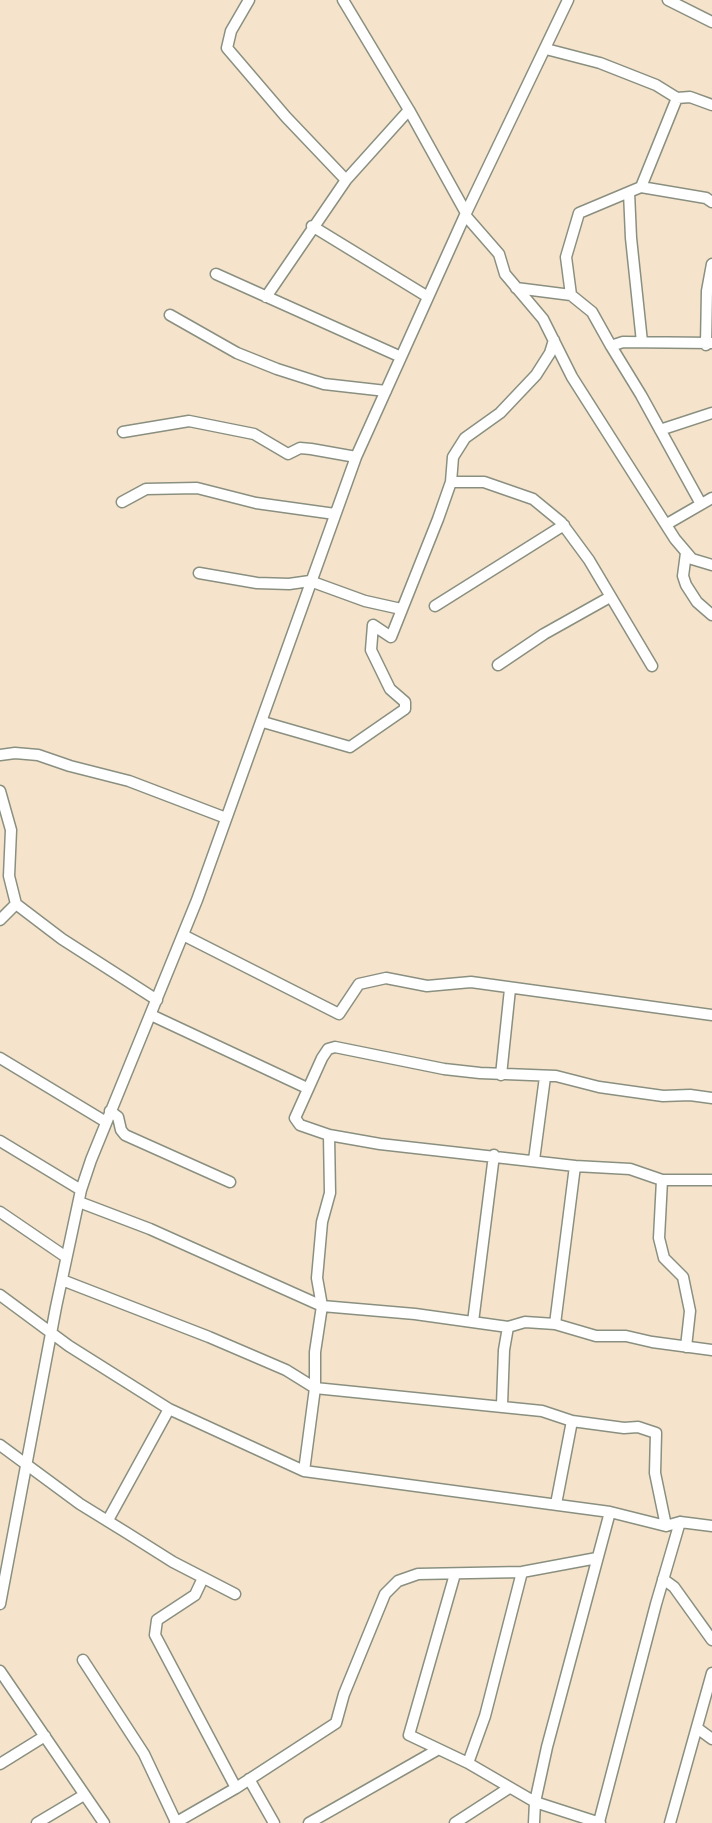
<!DOCTYPE html>
<style>
body{margin:0}
canvas{display:block;background:#f6e3cb}
</style>
<canvas width="712" height="1823"></canvas>
<script>
const ctx = document.querySelector('canvas').getContext('2d');
ctx.lineJoin = 'round';
const toPath = rows => new Path2D(rows.map(r => 'M' + r).join(''));
function stroke(path, color, width, dash) { ctx.strokeStyle = color; ctx.lineWidth = width; ctx.lineCap = dash ? 'butt' : 'round'; ctx.setLineDash(dash || []); ctx.stroke(path); }
const minor = toPath([
 [249,0,231,31,227,48,286,117,346,180],
 [343,0,409,110,466,213],
 [668,0,712,22],
 [546,49,600,63,656,85,677,98,690,97,712,105],
 [677,98,641,187,706,198,712,202],
 [629,192,631,238,642,342],
 [465,215,499,254,505,274,543,319,572,377,675,539,692,559,712,565],
 [312,226,428,297],
 [216,274,401,357],
 [516,288,571,295,592,312,611,346,623,342,712,343],
 [571,295,566,257,579,213,641,187],
 [266,297,346,180,409,110],
 [170,315,237,353,277,369,324,384,386,391],
 [706,345,707,291,712,264],
 [611,346,641,395,701,504],
 [660,430,712,413],
 [123,432,189,421,254,434,288,454,300,448,311,449,356,457],
 [451,482,484,482,533,499,561,522,589,560,652,666],
 [122,502,146,489,197,488,256,503,335,514],
 [667,524,712,498],
 [686,553,683,576,686,585,697,602,712,615],
 [199,573,257,583,289,584,310,581,365,601,401,609],
 [435,606,564,525],
 [498,665,544,634,610,597],
 [263,722,350,747,405,709,405,702,390,689,371,650,373,625,391,637,438,519,451,482,453,457,465,438,500,413,536,375,550,353,554,340],
 [0,755,15,753,38,755,70,766,129,781,226,818],
 [0,791,11,830,9,876,16,904,62,939,157,1000],
 [0,920,16,904],
 [183,935,339,1014,359,984,386,978,427,986,471,982,712,1015],
 [151,1015,307,1088],
 [0,1058,106,1122],
 [501,1075,510,989],
 [712,1098,690,1095,663,1096,599,1087,556,1076,480,1073,444,1069,335,1047,328,1049,322,1058,295,1118,300,1125,329,1135,380,1144,575,1166,630,1169,662,1180,712,1180],
 [110,1111,118,1117,121,1130,125,1135,230,1182],
 [0,1141,81,1190],
 [534,1160,545,1077],
 [662,1180,659,1238,664,1258,683,1277,690,1311,686,1347],
 [79,1202,150,1229,322,1306,415,1314,508,1327,525,1322,555,1324,596,1336,626,1336,652,1342,712,1350],
 [0,1212,66,1257],
 [62,1280,209,1337,286,1370,315,1388,542,1411,572,1421,624,1428,638,1427,656,1433,655,1473,666,1526],
 [0,1295,69,1346,169,1409,304,1471,610,1512,666,1526,680,1522,712,1526],
 [473,1322,494,1155],
 [555,1324,575,1166],
 [502,1405,504,1350,508,1327],
 [0,1445,80,1504,127,1533,173,1562,235,1594],
 [304,1471,315,1388,315,1352,322,1306,317,1278,322,1222,330,1193,329,1135],
 [556,1504,572,1421],
 [108,1520,169,1409],
 [455,1574,409,1735,468,1763,535,1802,600,1823],
 [203,1578,195,1595,157,1620,155,1635,236,1788],
 [663,1579,674,1587,712,1640],
 [0,1604,56,1307,81,1190,91,1160,197,900,356,457,466,213,568,0],
 [83,1660,144,1754,176,1822],
 [0,1671,104,1823],
 [697,1728,712,1739],
 [468,1763,485,1716,522,1572],
 [0,1764,45,1736],
 [249,1779,274,1823],
 [599,1822,656,1604,680,1522],
 [37,1823,84,1795],
 [175,1823,236,1788,336,1723,344,1694,385,1594,398,1581,418,1574,522,1572,597,1558],
 [309,1823,437,1750],
 [455,1823,509,1788],
 [534,1823,535,1802,547,1747,610,1512],
 [670,1823,712,1673]
]);
stroke(minor, '#8a9080', 13);
stroke(minor, '#fff', 10);
</script>
